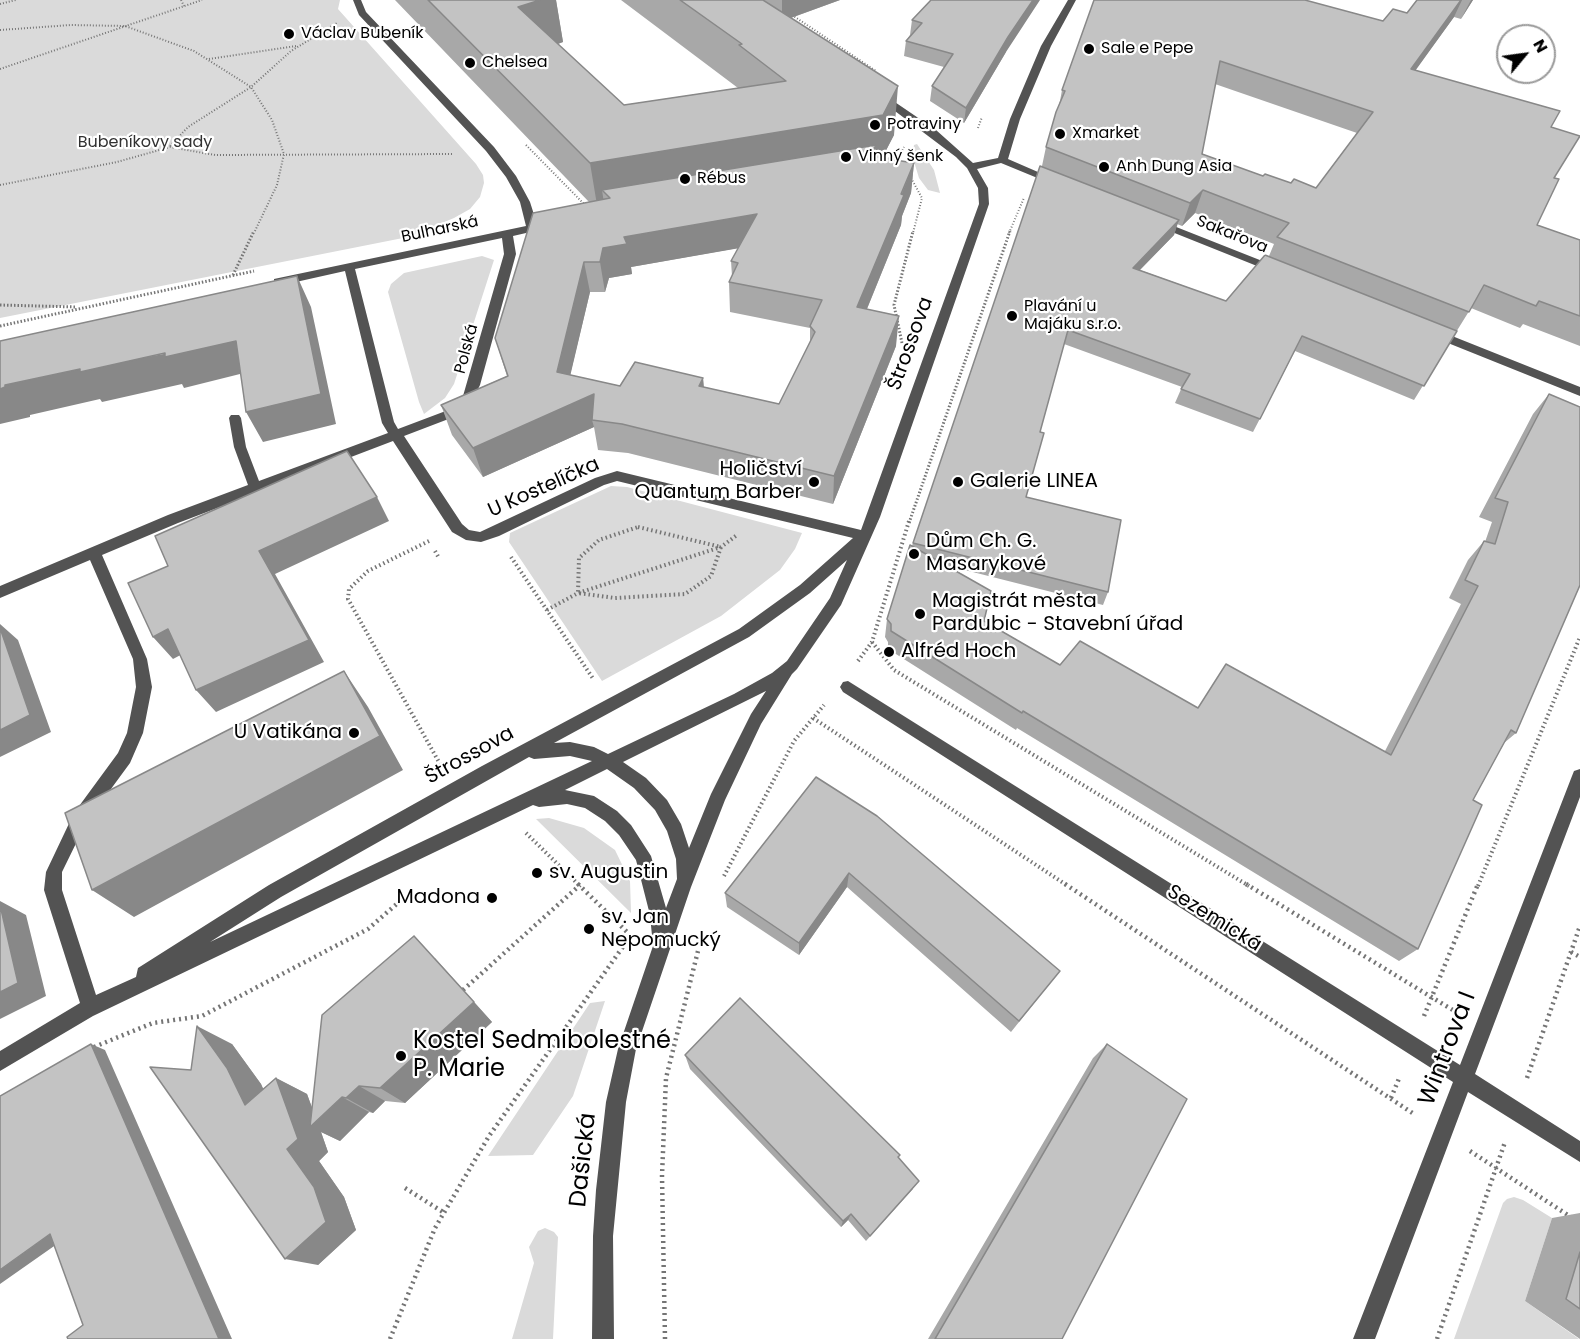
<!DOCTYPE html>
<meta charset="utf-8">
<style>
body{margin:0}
#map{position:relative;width:1580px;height:1339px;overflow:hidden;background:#fff;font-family:Poppins,sans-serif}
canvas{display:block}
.north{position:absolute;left:1496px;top:24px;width:60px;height:60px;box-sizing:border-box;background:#fff;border:2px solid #999;border-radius:50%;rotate:61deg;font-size:16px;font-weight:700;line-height:24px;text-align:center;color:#000}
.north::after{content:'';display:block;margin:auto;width:21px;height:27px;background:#000;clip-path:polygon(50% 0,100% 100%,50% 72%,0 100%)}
</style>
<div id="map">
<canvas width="1580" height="1339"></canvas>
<div class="north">N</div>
</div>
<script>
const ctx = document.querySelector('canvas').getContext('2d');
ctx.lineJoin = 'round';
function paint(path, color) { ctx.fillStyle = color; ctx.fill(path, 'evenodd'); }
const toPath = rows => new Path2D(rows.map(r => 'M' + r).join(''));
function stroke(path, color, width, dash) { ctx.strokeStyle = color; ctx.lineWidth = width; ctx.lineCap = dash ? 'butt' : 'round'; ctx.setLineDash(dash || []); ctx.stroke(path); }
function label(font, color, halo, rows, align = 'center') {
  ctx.font = font + ' Poppins,sans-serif'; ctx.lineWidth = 4.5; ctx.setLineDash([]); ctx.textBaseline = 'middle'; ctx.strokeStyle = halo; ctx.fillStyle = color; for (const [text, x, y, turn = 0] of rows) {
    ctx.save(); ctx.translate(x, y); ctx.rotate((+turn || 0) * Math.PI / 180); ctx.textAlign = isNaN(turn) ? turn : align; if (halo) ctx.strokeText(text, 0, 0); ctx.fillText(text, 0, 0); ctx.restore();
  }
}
paint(toPath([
 [0,0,340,0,338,9,476,164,483,175,484,183,480,197,470,209,454,218,408,237,0,318],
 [917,144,934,170,940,193,928,190,919,178,912,155,914,145],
 [482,256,494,260,454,384,445,398,424,414,419,402,388,292,391,284,404,273],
 [611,486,627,487,802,533,795,549,780,570,721,616,602,681,509,542,510,533],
 [549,818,584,828,615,850,630,881,631,913,536,819],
 [605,1001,573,1096,533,1155,488,1156,590,1003],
 [1514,1197,1523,1200,1552,1218,1525,1301,1579,1339,1454,1339,1503,1203,1507,1199],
 [545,1228,554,1232,558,1237,553,1339,512,1339,534,1263,529,1247,538,1231]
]), '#dadada');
stroke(toPath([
 [181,0,184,6],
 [0,4,16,0],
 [792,15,876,71],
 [0,30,71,25,125,26,194,51,251,87,272,120,284,154,277,185,254,233],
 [209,59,296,46],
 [0,69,202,0],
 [978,128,982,117],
 [526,145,585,205],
 [170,146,188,127,251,87,291,51,337,23],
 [885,159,899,156,904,147],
 [911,178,922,198,913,233],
 [0,185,117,162,170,147,215,155,454,154],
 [1009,233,1024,198]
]), '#757575', 2, [1, 2]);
stroke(toPath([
 [233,275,254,231],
 [0,305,77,307],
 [0,326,254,271],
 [902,343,894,305,913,231],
 [909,523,1010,231]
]), '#757575', 3, [1.5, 2]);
stroke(toPath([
 [638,527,721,547,711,576,685,594,615,598,578,593,579,558,599,540,638,527],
 [429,541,368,571,349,589,348,599,440,764],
 [435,551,439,558],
 [511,557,594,680],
 [547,610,578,593,721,547,737,535],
 [872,642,894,670,1249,886],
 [858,661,872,642,909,521],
 [813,718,1068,886],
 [526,833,580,886],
 [724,876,794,741,824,705],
 [1478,886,1580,637]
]), '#757575', 4, [1.5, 3]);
stroke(toPath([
 [578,884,628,933],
 [1065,884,1414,1114],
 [1246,884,1456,1012],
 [1571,952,1580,957],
 [463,990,580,885],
 [1424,1016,1478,884],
 [94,1047,153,1023,202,1016,368,929,407,895],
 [1527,1078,1580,926],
 [1391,1098,1400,1076],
 [1470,1151,1580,1223],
 [405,1188,443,1212],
 [390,1339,435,1228,489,1136,627,941],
 [665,1339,662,1176,666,1078,698,951],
 [1437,1339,1505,1142]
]), '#757575', 4.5, [2, 4]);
paint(toPath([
 [353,0,361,0,366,12,494,147,516,176,530,202,537,224,548,222,553,225,552,227,513,236,516,254,480,385,472,401,459,415,404,436,462,524,469,530,480,532,595,478,617,471,861,530,979,204,978,188,967,168,956,157,875,96,883,94,936,130,973,163,998,158,1010,119,1041,46,1068,0,1076,0,1051,46,1020,119,1008,159,1061,182,1052,184,1001,163,977,169,988,188,989,204,880,517,841,605,797,669,792,674,761,724,725,800,691,887,636,1049,626,1102,613,1236,614,1339,592,1339,593,1236,596,1190,606,1102,618,1049,653,946,650,915,636,860,619,835,605,821,585,808,567,804,539,807,533,805,93,1016,0,1071,0,1051,80,1003,44,890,46,872,74,813,118,753,127,733,136,687,133,659,90,560,0,598,0,586,168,515,248,485,234,447,229,418,231,415,239,415,241,418,246,447,259,481,388,433,382,423,345,271,278,286,274,285,274,279,526,226,520,202,506,177,486,151,359,15,353,0],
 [502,238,504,254,463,396,451,409,398,429,394,422,355,269,502,238],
 [393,441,452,532,466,540,481,542,499,536,604,485,617,481,853,538,800,585,739,629,482,766,269,885,138,968,136,977,96,995,62,890,62,872,86,823,130,763,143,733,152,687,147,659,102,555,178,523,393,441],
 [847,560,830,598,787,661,772,673,734,694,608,754,594,747,570,742,554,743,749,637,810,593,847,560],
 [766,691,751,714,711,794,689,848,681,824,667,800,646,778,623,762,766,691],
 [570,756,592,761,210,942,281,897,529,757,534,759,570,756],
 [607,769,634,788,655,810,667,831,676,859,677,879,666,908,651,856,631,825,617,811,594,796,565,790,607,769],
 [1156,219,1280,268,1282,270,1276,274,1272,272,1152,224,1151,222,1156,219],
 [1432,328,1580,387,1580,396,1428,335,1428,329,1432,328],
 [848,681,1460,1065,1572,776,1574,771,1580,769,1580,797,1475,1074,1580,1141,1580,1162,1468,1092,1375,1339,1353,1339,1453,1082,843,692,840,687,843,682,848,681]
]), '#535353');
paint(toPath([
 [395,0,556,0,563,42,558,44,624,105,738,88,621,0,840,0,791,18,894,135,882,158,914,163,911,193,902,216,901,225,867,309,896,346,833,504,628,453,598,450,594,427,483,477,452,435,441,405,507,376,495,338,589,202],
 [738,248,731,261,732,276,729,282,730,312,810,328,810,343,779,404,704,387,703,378,620,386,570,375,590,292,605,292,609,278,632,274,631,267],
 [931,0,1006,52,964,123,930,101,932,86,944,67,904,56,906,41,910,35,912,20],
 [1417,0,1473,0,1461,19,1454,17,1415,70,1551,127,1554,178,1537,225,1580,240,1580,346,1523,324,1520,328,1471,308,1414,400,1295,351,1253,432,1175,403,1182,387,1064,344,1040,432,1026,497,1108,592,1103,605,945,565,984,621,1060,665,1198,708,1385,751,1461,604,1449,598,1468,560,1484,541,1485,542,1492,522,1479,517,1533,414,1549,394,1516,733,1504,743,1473,800,1418,949,1399,961,1017,728,1016,730,888,649,888,642,885,637,887,619,1042,166,1046,147,1060,101,1062,90,1383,21,1407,13],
 [1215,84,1357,133,1316,188,1291,183,1263,176,1202,154],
 [1195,213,1274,244,1269,256,1226,301,1140,270,1174,235,1177,224,1182,226],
 [816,777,1060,971,1011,1032,847,887,799,955,727,907,725,893],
 [435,958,492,1022,405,1103,385,1101,373,1113,369,1112,340,1141,321,1132,328,1152,319,1161,344,1197,356,1230,318,1265,191,1070,232,1044,261,1084,263,1089,276,1078,307,1094,312,1108],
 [1107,1044,1062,1339,928,1339,1093,1058],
 [685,1055,900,1155,898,1158,913,1189,866,1241,848,1220,841,1227,690,1069],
 [1580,1213,1580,1339,1525,1301,1552,1218]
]), '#a8a8a8');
paint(toPath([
 [540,0,556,0,563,42,528,54,518,7],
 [782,0,840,0,782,21],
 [1033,0,1040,0,1006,52,964,123,966,108,1008,37],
 [1461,0,1462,0,1454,17,1400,92,1411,69],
 [1471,0,1473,0,1461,19],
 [898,86,894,135,879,164,610,198,602,190,605,210,598,211,590,163],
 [914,163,911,193,902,216,901,225,855,338,857,307],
 [1203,190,1195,213,1182,226,1190,203],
 [757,214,757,245,631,267,632,274,609,278,605,292,600,262,603,248,624,237],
 [1179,220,1174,235,1128,282,1133,268],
 [584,262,590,292,564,402,557,372],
 [297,276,311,307,336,424,263,442,246,412],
 [899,316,896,346,833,504,834,476],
 [236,341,252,371,184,388,182,384,102,402,100,399,30,415,30,417,0,424,0,389,5,385,80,369],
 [703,378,705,408,699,386],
 [594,394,592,420,594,427,483,477,473,448],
 [377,497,389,521,275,574,324,662,216,712,196,690,259,551],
 [0,624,18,640,51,732,0,757],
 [168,629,188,651,173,659,153,637],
 [344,671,368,707,403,770,134,917,92,890],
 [849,873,847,887,799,955,799,943],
 [0,901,26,915,46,996,0,1019],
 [414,936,492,1022,405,1103,380,1088],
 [197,1026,232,1044,261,1084,278,1120,245,1105],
 [91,1044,105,1050,232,1339,219,1339],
 [276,1078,307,1094,317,1121,342,1097,369,1112,340,1141,321,1132,328,1152,319,1161,344,1197,356,1230,318,1265,285,1259,287,1149],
 [359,1086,385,1101,373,1113,346,1098],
 [851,1214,848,1220,841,1227,843,1221],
 [50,1234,67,1237,0,1284,0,1270]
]), '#888');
const building = toPath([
 [428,0,540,0,518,7,624,105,786,81,739,45,742,44,680,0,763,0,898,86,883,115,590,163,428,0],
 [931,0,1033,0,1008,37,966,108,932,86,953,54,906,41,922,23,912,20,931,0],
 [1094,0,1305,0,1383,21,1393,9,1407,13,1417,0,1461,0,1411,69,1560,111,1551,127,1580,136,1554,178,1559,179,1537,225,1580,240,1580,316,1539,301,1536,306,1484,285,1469,312,1277,237,1289,223,1203,190,1190,203,1046,147,1056,112,1065,91,1062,90,1094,0],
 [1220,61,1373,112,1316,188,1294,179,1291,183,1265,174,1263,176,1202,154,1220,61],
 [876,145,870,156,914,163,901,194,904,195,857,307,899,316,834,476,622,424,592,420,594,394,473,448,441,405,508,376,495,338,533,213,610,198,602,190,876,145],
 [757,214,731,261,738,263,729,282,822,300,810,326,815,332,779,404,699,386,703,378,635,362,620,386,557,372,584,262,600,262,603,248,627,244,624,237,757,214],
 [1040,166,1179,220,1133,268,1226,301,1265,255,1457,331,1424,386,1302,336,1260,419,1181,389,1190,374,1068,330,1040,432,1044,433,1026,497,1121,520,1108,592,913,543,1040,166],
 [297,276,321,394,246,412,236,341,165,357,165,353,80,372,80,369,5,385,5,387,0,389,0,341,297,276],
 [1549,394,1580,407,1580,585,1516,733,1511,730,1473,800,1482,805,1418,949,1023,711,1022,713,891,631,891,624,887,619,910,545,991,591,984,621,1060,665,1080,641,1198,708,1226,664,1391,755,1478,586,1465,580,1484,541,1495,544,1508,502,1495,498,1549,394],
 [347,451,377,497,259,551,309,640,196,690,168,629,153,637,128,583,168,566,155,536,347,451],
 [0,628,30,715,0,730,0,628],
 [344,671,380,736,92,890,65,813,344,671],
 [816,777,877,816,1060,971,1019,1021,849,873,799,943,725,893,816,777],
 [0,905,18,983,0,992,0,905],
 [414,936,474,1002,380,1088,359,1086,346,1098,342,1097,310,1127,322,1015,414,936],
 [740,998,900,1155,898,1157,919,1181,870,1236,851,1214,843,1221,685,1055,740,998],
 [197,1026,227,1068,245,1105,276,1078,298,1139,287,1149,314,1187,326,1222,285,1259,150,1067,191,1070,197,1026],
 [91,1044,219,1339,68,1339,67,1337,83,1325,50,1234,0,1270,0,1096,91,1044],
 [1107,1044,1187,1099,1062,1339,935,1339,1107,1044],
 [1580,1252,1580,1309,1566,1299,1580,1252]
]);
paint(building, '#c3c3c3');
stroke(building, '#888', 1.5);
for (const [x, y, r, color] of [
 [289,34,6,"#000"],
 [1089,49,6,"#000"],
 [470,63,6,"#000"],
 [875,125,6,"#000"],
 [1060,134,6,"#000"],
 [846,157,6,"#000"],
 [1104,167,6,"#000"],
 [685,179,6,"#000"],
 [1012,316,6,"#000"],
 [814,482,6,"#000"],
 [958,482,6,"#000"],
 [914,554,6,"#000"],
 [920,614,6,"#000"],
 [889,652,6,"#000"],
 [354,733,6,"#000"],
 [537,873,6,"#000"],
 [492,898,6,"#000"],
 [589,929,6,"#000"],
 [401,1056,6,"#000"]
]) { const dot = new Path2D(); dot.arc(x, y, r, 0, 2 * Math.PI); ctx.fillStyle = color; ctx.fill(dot); stroke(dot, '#fff', 2); }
label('16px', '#000', '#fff', [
 ["Václav Bubeník",301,34],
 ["Sale e Pepe",1101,49],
 ["Chelsea",482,63],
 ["Potraviny",887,125],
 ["Xmarket",1072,134],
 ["Vinný šenk",858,157],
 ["Anh Dung Asia",1116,167],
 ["Rébus",697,179],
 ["Plavání u",1024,307],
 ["Majáku s.r.o.",1024,325]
], 'left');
label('16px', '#313131', '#fff', [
 ["Bubeníkovy sady",145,143]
]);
label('16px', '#000', '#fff', [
 ["Bulharská",440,230,-12],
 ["Sakařova",1232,235,22],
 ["Polská",467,349,-75]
]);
label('20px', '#000', '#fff', [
 ["Štrossova",911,344,-70],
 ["U Kostelíčka",544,488,-24],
 ["Štrossova",470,756,-29],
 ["Sezemická",1214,919,32]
]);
label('20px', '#000', '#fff', [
 ["Holičství",802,470,"right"],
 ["Quantum Barber",802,493,"right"],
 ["Galerie LINEA",970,482],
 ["Dům Ch. G.",926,542],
 ["Masarykové",926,565],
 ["Magistrát města",932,602],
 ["Pardubic - Stavební úřad",932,625],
 ["Alfréd Hoch",901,652],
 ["U Vatikána",342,733,"right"],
 ["sv. Augustin",549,873],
 ["Madona",480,898,"right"],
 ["sv. Jan",601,918],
 ["Nepomucký",601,941]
], 'left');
label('24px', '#000', '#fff', [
 ["Kostel Sedmibolestné",413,1042],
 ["P. Marie",413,1070]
], 'left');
label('24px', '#000', '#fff', [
 ["Wintrova I",1448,1049,-69],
 ["Dašická",584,1160,-84]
]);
</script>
